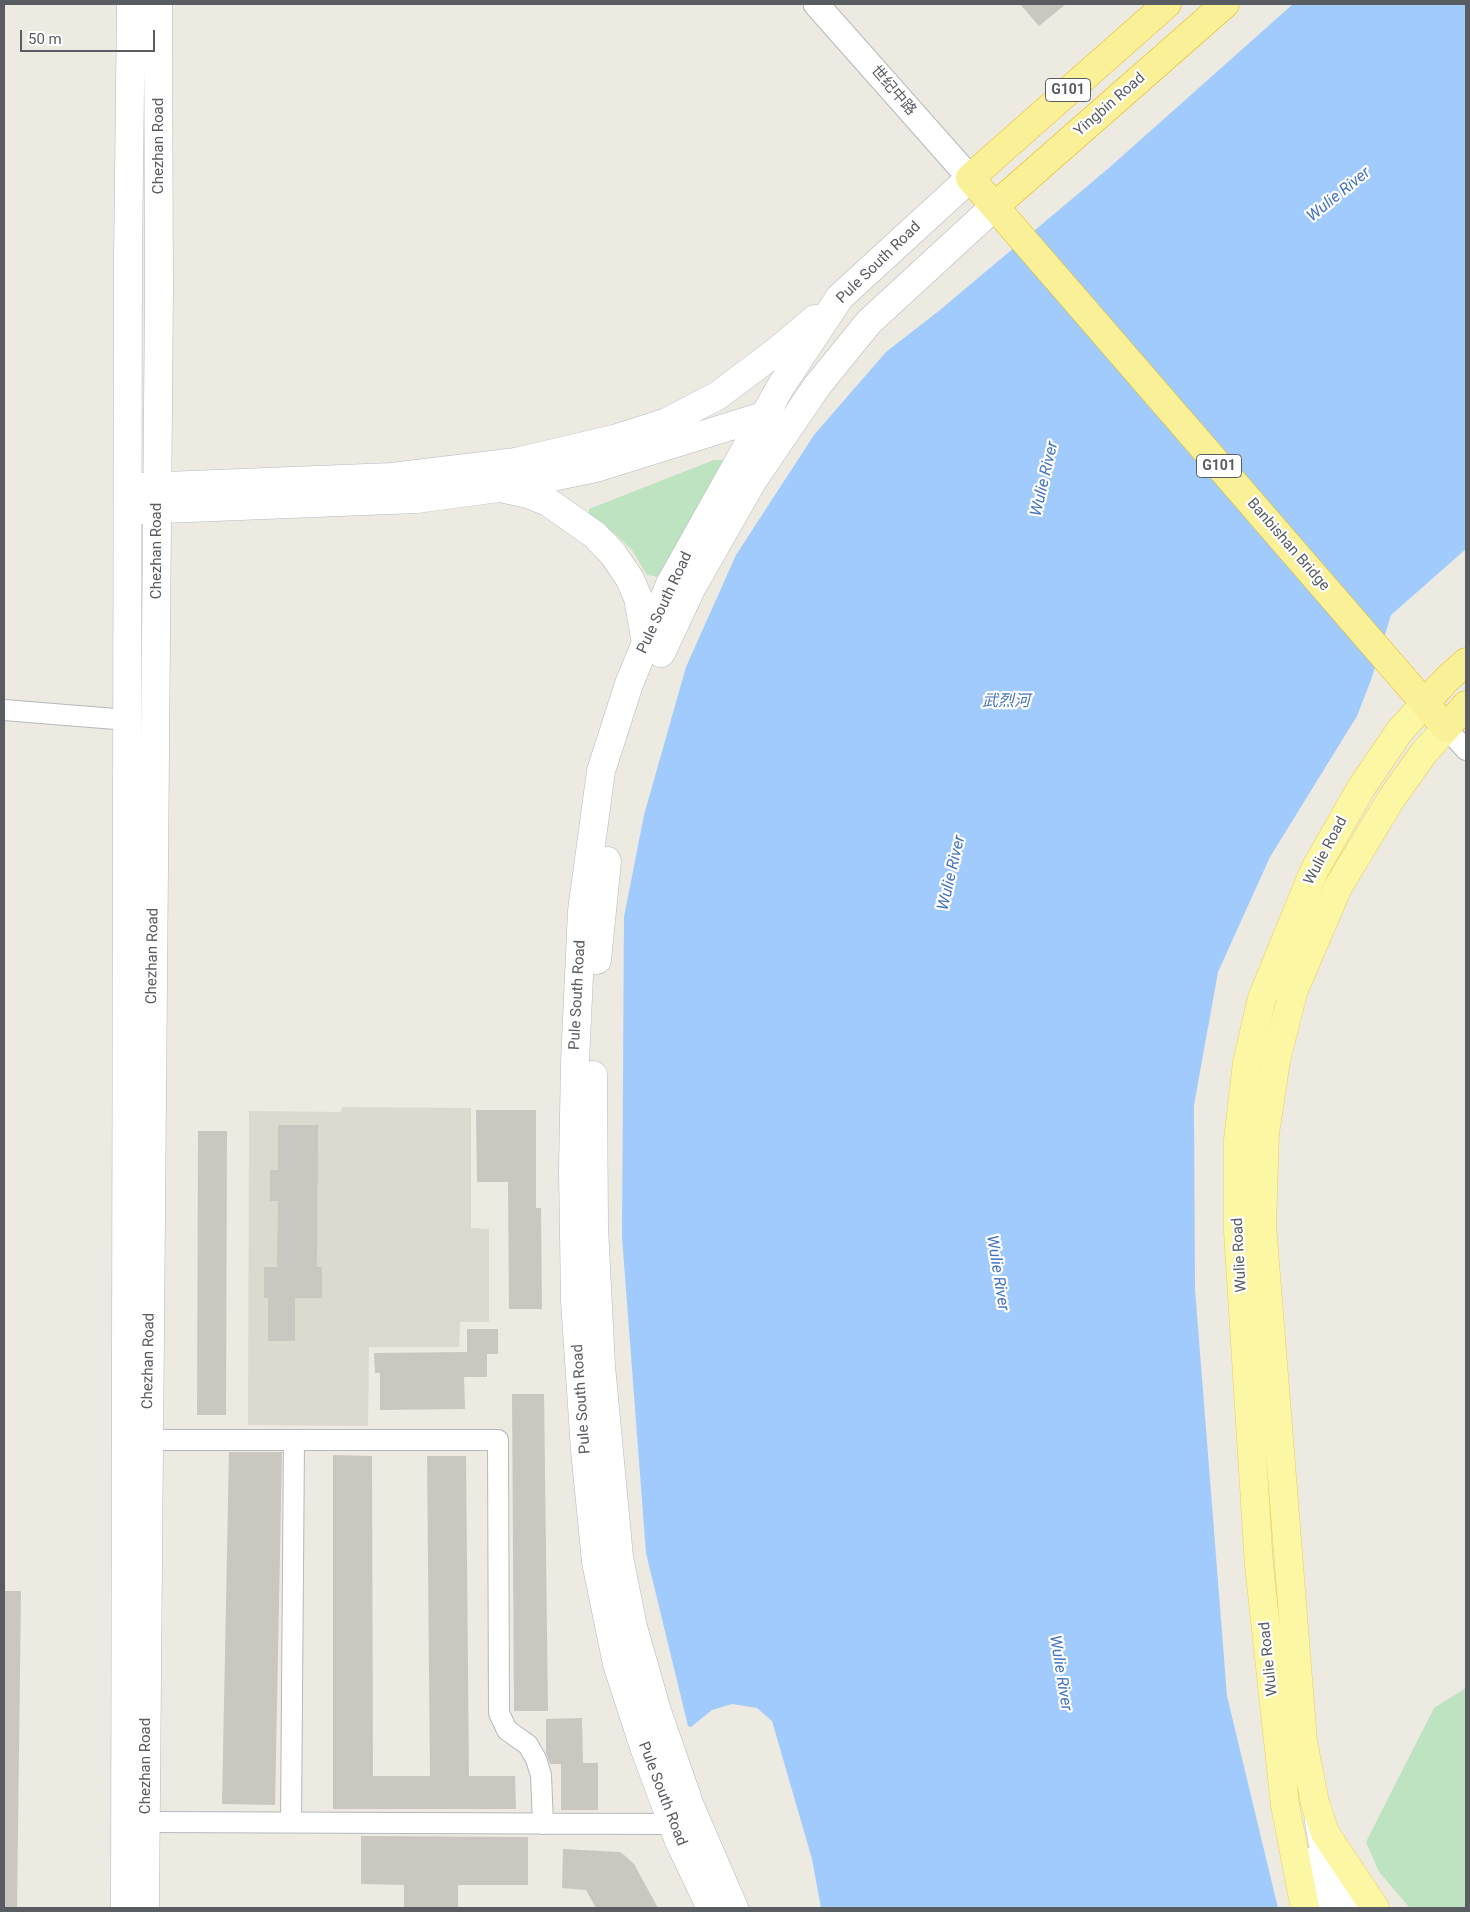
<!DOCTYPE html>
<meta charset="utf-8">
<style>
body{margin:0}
#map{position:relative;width:1470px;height:1912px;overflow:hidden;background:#eceae1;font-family:Roboto,sans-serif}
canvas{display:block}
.frame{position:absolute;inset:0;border:5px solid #595c61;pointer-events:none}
.scale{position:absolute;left:20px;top:30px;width:135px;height:22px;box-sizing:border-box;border:2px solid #595c61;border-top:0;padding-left:6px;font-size:15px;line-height:18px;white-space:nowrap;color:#595c61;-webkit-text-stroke:4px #fff;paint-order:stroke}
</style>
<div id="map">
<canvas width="1470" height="1912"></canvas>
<div class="frame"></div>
<div class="scale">50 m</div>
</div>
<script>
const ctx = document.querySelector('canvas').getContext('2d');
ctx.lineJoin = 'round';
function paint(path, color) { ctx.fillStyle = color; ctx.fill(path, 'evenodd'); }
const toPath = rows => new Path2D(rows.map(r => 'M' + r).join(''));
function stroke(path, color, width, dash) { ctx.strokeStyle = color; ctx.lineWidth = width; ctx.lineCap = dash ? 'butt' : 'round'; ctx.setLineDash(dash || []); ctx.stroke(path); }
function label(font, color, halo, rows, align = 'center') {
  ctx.font = font + ' Roboto,"Noto Sans SC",sans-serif'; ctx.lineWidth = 4.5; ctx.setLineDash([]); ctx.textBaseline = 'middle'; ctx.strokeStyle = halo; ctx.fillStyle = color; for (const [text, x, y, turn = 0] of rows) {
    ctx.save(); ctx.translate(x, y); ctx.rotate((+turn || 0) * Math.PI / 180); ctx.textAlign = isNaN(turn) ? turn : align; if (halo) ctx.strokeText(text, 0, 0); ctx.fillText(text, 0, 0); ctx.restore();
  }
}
paint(toPath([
 [342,1107,471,1108,471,1228,489,1229,489,1322,460,1322,459,1347,369,1347,368,1426,248,1425,249,1111,341,1112]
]), '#dcdacf');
paint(toPath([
 [714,460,723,460,726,470,659,577,647,575,632,550,615,534,589,515,589,509],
 [1466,1688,1466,1908,1410,1908,1379,1872,1366,1842,1434,1708]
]), '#bde3c1');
paint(toPath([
 [1293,4,1466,4,1466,549,1391,615,1371,680,1357,716,1270,857,1218,972,1194,1105,1195,1289,1227,1696,1278,1908,821,1908,812,1859,772,1721,757,1708,732,1704,712,1710,691,1727,688,1726,646,1553,622,1237,624,917,644,815,686,667,736,555,814,435,886,352,940,310,1110,167]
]), '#a0cbfc');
paint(toPath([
 [1020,4,1066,4,1039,26],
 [476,1110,536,1110,536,1208,541,1208,542,1309,509,1309,508,1182,477,1182],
 [278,1125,318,1125,317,1267,322,1267,322,1298,295,1298,295,1341,268,1341,268,1298,264,1298,264,1267,277,1267,278,1201,270,1201,270,1170,278,1170],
 [198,1131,227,1131,226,1415,197,1415],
 [467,1329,498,1329,498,1354,487,1354,487,1377,464,1377,465,1409,380,1410,380,1373,375,1373,374,1353,467,1352],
 [512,1394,544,1394,548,1711,514,1711],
 [229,1452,282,1452,275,1805,222,1804],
 [333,1455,372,1456,373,1776,430,1776,427,1456,466,1456,469,1776,515,1776,516,1809,333,1809],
 [4,1591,21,1591,17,1908,4,1908],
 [582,1718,583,1763,598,1763,598,1810,561,1810,561,1764,550,1764,546,1753,546,1719],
 [361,1836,528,1837,528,1885,458,1885,458,1908,404,1908,404,1885,361,1884],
 [563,1849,620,1852,624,1855,634,1864,658,1908,596,1908,586,1890,562,1888]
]), '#c9c7c0');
const minor = toPath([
 [4,710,128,720],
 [1446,728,1466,750],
 [149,1440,498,1440,499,1713,507,1730,528,1745,536,1759,541,1775,543,1824],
 [146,1822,673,1824],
 [291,1822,294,1440]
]);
const tertiary = toPath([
 [816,4,970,178]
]);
const secondary = toPath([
 [140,487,392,477,516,462,614,439,667,422,717,396,777,351,815,319],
 [505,489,528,494,548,502,595,535,613,554,630,579,638,598,646,643],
 [139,510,416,499,498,488,596,468,763,416],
 [661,653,692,587,753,480,817,386,869,322,995,206],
 [597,960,607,861],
 [593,1075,594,1227,601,1366,619,1557,633,1627,657,1711,690,1806,734,1908],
 [1319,1821,1327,1870,1348,1908],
 [1303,1861,1310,1883,1324,1908],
 [125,1908,128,258,131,4],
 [145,1908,159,291,158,4],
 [711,1908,679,1841,644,1747,617,1664,596,1562,585,1450,575,1300,573,1170,575,1062,582,911,601,771,629,684,670,584,781,386,840,297,970,178]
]);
const primary = toPath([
 [1305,1908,1285,1805,1259,1565,1238,1230,1238,1140,1247,1063,1262,998,1314,871,1361,788,1399,732,1425,703],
 [1375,1908,1325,1833,1315,1803,1303,1742,1262,1225,1265,1133,1276,1060,1293,992,1338,887,1391,799,1423,754,1446,728]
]);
const trunk = toPath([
 [1167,4,970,178,1446,728,1466,705],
 [995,206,1225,4],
 [1425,703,1447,679,1466,662]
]);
stroke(minor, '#b6b8bd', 22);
stroke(tertiary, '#b6b8bd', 27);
stroke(secondary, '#b6b9bf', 29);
stroke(primary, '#ecd159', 29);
stroke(trunk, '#e5b607', 29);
stroke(minor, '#fff', 20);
stroke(tertiary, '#fff', 25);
stroke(secondary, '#fff', 28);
stroke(primary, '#fcf7a5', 28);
stroke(trunk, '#faf098', 28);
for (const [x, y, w] of [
 [1068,90,45],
 [1219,466,45]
]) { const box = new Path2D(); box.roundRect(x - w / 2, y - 11.5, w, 23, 4); ctx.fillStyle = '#fff'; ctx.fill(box); stroke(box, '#595c61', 1); }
label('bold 14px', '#595c61', null, [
 ["G101",1068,90],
 ["G101",1219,466]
]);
label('15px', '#595c61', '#fff', [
 ["世纪中路",893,91,49],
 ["Yingbin Road",1110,105,-41],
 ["Chezhan Road",159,146,-90],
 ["Pule South Road",879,263,-44],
 ["Banbishan Bridge",1288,545,49],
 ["Chezhan Road",157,551,-90],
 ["Pule South Road",665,603,-65],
 ["Wulie Road",1326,851,-62],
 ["Chezhan Road",153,956,-89],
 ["Pule South Road",578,995,-87],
 ["Wulie Road",1240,1255,-93],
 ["Chezhan Road",149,1361,-89],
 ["Pule South Road",582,1399,-94],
 ["Wulie Road",1269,1659,-96],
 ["Chezhan Road",146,1766,-90],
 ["Pule South Road",662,1794,69]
]);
label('italic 16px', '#4574be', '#fff', [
 ["Wulie River",1339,195,-39],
 ["Wulie River",1045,479,-77],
 ["武烈河",1006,702],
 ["Wulie River",952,873,-77],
 ["Wulie River",997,1273,81],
 ["Wulie River",1060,1673,81]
]);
</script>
